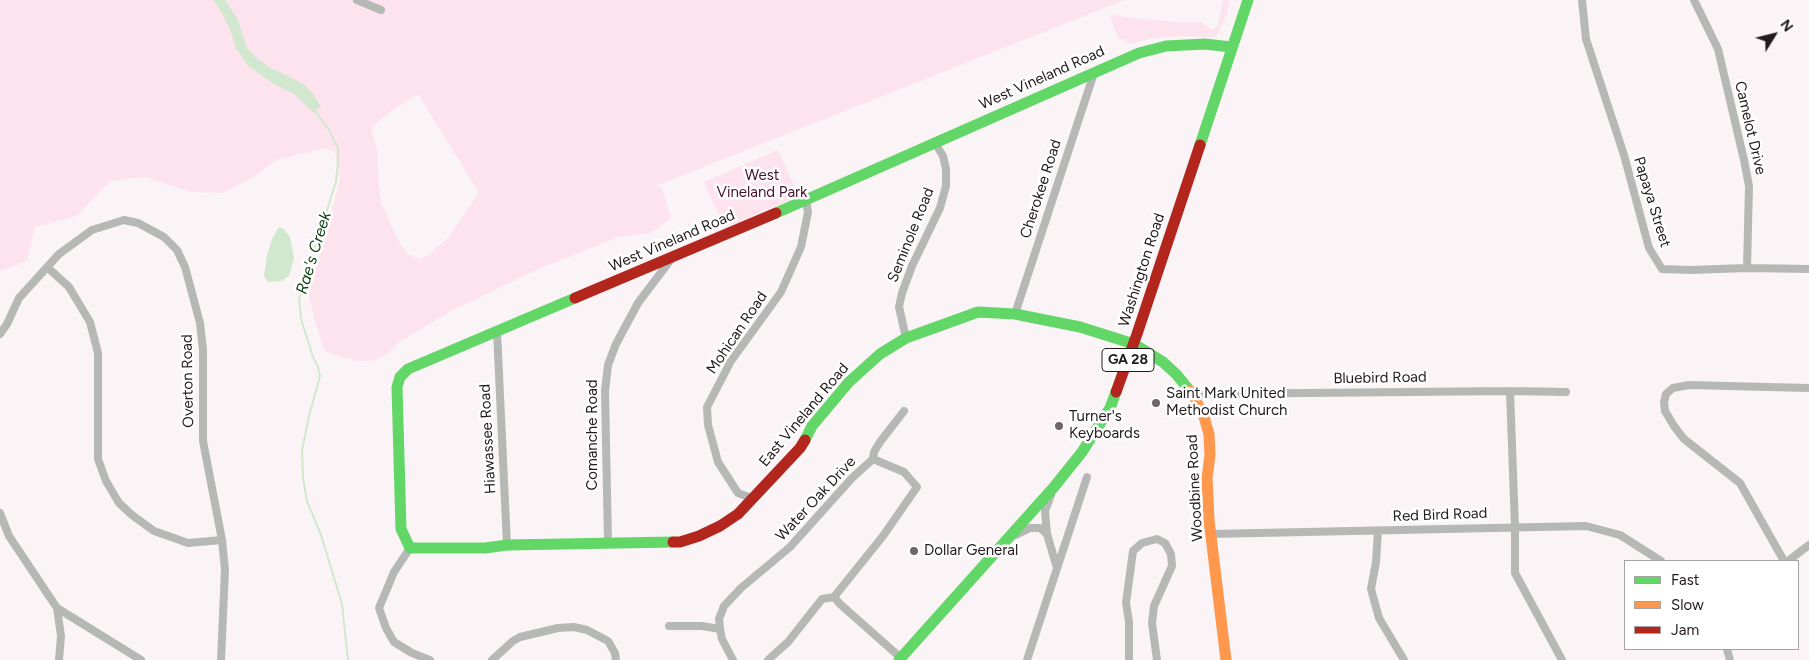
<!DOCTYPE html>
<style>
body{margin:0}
#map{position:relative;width:1809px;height:660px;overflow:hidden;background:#faf4f7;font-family:Figtree,sans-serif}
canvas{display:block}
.legend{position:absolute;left:1624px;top:560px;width:175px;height:90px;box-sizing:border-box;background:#fff;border:1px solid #a7a3a5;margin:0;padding:6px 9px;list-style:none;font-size:15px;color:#221a1d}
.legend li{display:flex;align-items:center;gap:10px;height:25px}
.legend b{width:25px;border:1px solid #a7a3a5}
.north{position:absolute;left:1749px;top:10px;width:50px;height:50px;-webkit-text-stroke:4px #fff;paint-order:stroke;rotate:54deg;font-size:14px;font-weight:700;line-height:20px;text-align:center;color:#221a1d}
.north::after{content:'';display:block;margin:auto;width:18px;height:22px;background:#221a1d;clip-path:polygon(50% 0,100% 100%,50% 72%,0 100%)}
</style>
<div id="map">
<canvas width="1809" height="660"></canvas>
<ul class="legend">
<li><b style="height:6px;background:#63d668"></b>Fast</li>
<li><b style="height:6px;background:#ff974d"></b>Slow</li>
<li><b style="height:6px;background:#b3261e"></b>Jam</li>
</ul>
<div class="north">N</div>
</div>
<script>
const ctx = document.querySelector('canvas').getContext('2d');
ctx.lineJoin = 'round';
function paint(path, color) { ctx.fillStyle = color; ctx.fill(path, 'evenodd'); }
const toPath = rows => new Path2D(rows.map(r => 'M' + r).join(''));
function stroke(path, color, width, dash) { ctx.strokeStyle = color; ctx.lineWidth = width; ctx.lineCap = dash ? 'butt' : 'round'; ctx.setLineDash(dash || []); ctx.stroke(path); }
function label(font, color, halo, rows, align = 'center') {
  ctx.font = font + ' Figtree,sans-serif'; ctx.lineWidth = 5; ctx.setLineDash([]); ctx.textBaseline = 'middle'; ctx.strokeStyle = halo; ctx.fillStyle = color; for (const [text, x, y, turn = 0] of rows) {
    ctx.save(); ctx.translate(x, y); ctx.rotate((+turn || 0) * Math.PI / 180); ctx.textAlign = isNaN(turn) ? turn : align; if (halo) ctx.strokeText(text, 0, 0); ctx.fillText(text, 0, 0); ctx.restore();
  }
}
paint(toPath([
 [0,0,1124,0,656,186,662,188,671,218,651,233,618,237,536,270,451,311,399,342,387,354,375,360,360,361,340,357,324,350,314,318,309,295,340,180,335,152,326,148,276,160,255,176,223,193,191,192,144,177,110,181,77,216,35,227,27,261,0,271],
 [418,94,479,193,447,239,427,256,418,259,407,254,400,244,381,203,378,174,378,152,371,128,391,111],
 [1223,0,1230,0,1227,13,1217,36,1211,37,1183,36,1154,38,1129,44,1117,36,1110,16,1112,14,1129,18,1180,22,1201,22,1213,30,1218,25],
 [778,150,799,196,724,228,704,182]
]), '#fce3ed');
paint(toPath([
 [213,0,225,0,238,20,247,48,255,57,273,70,274,69,305,85,313,94,321,107,313,112,294,94,274,84,247,65,238,50,235,50,236,48,230,29,221,11],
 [279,227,284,229,290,237,294,258,289,276,281,281,268,282,264,276,267,255,272,239]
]), '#d1e8cf');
stroke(toPath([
 [314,110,329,130,338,148,338,162,336,182,307,272,299,300,301,319,313,357,318,367,320,376,309,416,302,450,303,478,307,501,321,535,342,604,348,660]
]), '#d1e8cf', 2);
stroke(toPath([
 [357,0,381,10],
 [1582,0,1586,39,1624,155,1649,248,1662,269,1691,270,1747,268,1809,269],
 [1694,0,1718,49,1744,160,1749,186,1747,268],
 [47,267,69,287,90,322,98,353,98,459,106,481,119,503,132,515,154,531,188,543,222,540],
 [1015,314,1094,73],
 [497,331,507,545],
 [0,334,7,324,19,298,59,254,92,230,124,220,138,223,164,237,177,250,185,267,200,323,203,350,203,441,222,540,225,570,221,660],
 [906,338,899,307,902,293,912,266,940,208,946,186,946,169,943,156,935,143],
 [1510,391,1515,527,1515,573,1562,660],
 [1194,396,1206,394,1510,391,1566,392],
 [873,459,874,452,880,442,904,411],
 [1051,495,1045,511,1047,534,1057,568],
 [751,498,738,493,718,462,708,425,707,407,731,361,781,292,801,247,808,212,806,200],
 [0,513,9,536,57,608,141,660],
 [1378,531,1376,562,1371,589,1379,618,1404,660],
 [1211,534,1586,526,1620,535,1661,561],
 [1016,535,1030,528,1040,528,1047,534],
 [608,542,605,391,608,365,616,344,638,303,672,258],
 [410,548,394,572,379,608,386,628,394,642,412,653,430,660],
 [1784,561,1740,483,1684,439,1674,426,1665,411,1664,402,1666,394,1673,388,1689,385,1809,388],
 [1788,561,1809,545],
 [57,608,61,636,59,660],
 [669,626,702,626,720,629],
 [1727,649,1730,660],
 [492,660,513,641,520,637,558,628,574,627,587,630,608,641,615,653,616,660],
 [733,660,722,639,720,629,719,619,724,606,741,588,790,547,852,478,873,459,904,472,917,487,883,536,834,597],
 [768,660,788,642,822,599,834,597,840,604,901,658],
 [1027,660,1087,477],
 [1129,660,1129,622,1126,603,1133,551,1142,543,1157,539,1165,543,1171,554,1172,566,1154,606,1152,623,1157,660]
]), '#b5b8b4', 8);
stroke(toPath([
 [1200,145,1248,0],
 [776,213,1139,53,1166,46,1205,44,1231,47],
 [575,298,408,369,400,377,397,387,401,529,410,548,485,548,507,545,673,542],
 [805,440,812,426,849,382,880,354,906,338,978,312,1015,314,1080,327,1134,344,1163,362,1176,374,1190,391],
 [899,660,1054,487,1082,452,1110,408,1116,392]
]), '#63d668', 11);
stroke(toPath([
 [1190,391,1194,396,1204,417,1209,434,1210,455,1207,478,1209,520,1226,660]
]), '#ff974d', 11);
stroke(toPath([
 [575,298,776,213],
 [1116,392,1137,334,1200,145],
 [673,542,680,542,699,536,720,526,738,514,800,448,805,440]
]), '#b3261e', 11);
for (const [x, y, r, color] of [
 [1156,403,5,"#6e6669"],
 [1059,426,5,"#6e6669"],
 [914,551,5,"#6e6669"]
]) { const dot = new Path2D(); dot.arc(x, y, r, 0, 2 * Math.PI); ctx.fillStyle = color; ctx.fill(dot); stroke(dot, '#fff', 2); }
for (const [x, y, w] of [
 [1128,360,52]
]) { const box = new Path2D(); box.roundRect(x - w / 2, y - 11.5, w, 23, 4); ctx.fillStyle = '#fff'; ctx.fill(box); stroke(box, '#221a1d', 1); }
label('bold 14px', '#221a1d', null, [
 ["GA 28",1128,360]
]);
label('15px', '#221a1d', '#fff', [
 ["West Vineland Road",1042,78,-24],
 ["Camelot Drive",1750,128,77],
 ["Cherokee Road",1041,189,-72],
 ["Papaya Street",1652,202,73],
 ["Seminole Road",911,235,-68],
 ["West Vineland Road",672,241,-23],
 ["Washington Road",1142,270,-72],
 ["Mohican Road",737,333,-56],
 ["Bluebird Road",1380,378,-1],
 ["Overton Road",188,381,-91],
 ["East Vineland Road",804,415,-50],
 ["Comanche Road",593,435,-90],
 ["Hiawassee Road",488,439,-93],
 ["Woodbine Road",1195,488,-93],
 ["Water Oak Drive",816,499,-47],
 ["Red Bird Road",1440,515,-2]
]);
label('15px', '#49102e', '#fff', [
 ["West",762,176],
 ["Vineland Park",762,193]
]);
label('15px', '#221a1d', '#fff', [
 ["Saint Mark United",1166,394],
 ["Methodist Church",1166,411],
 ["Turner's",1069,417],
 ["Keyboards",1069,434],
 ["Dollar General",924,551]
], 'left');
label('italic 16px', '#0d3f10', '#fff', [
 ["Rae's Creek",314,253,-73]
]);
</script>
